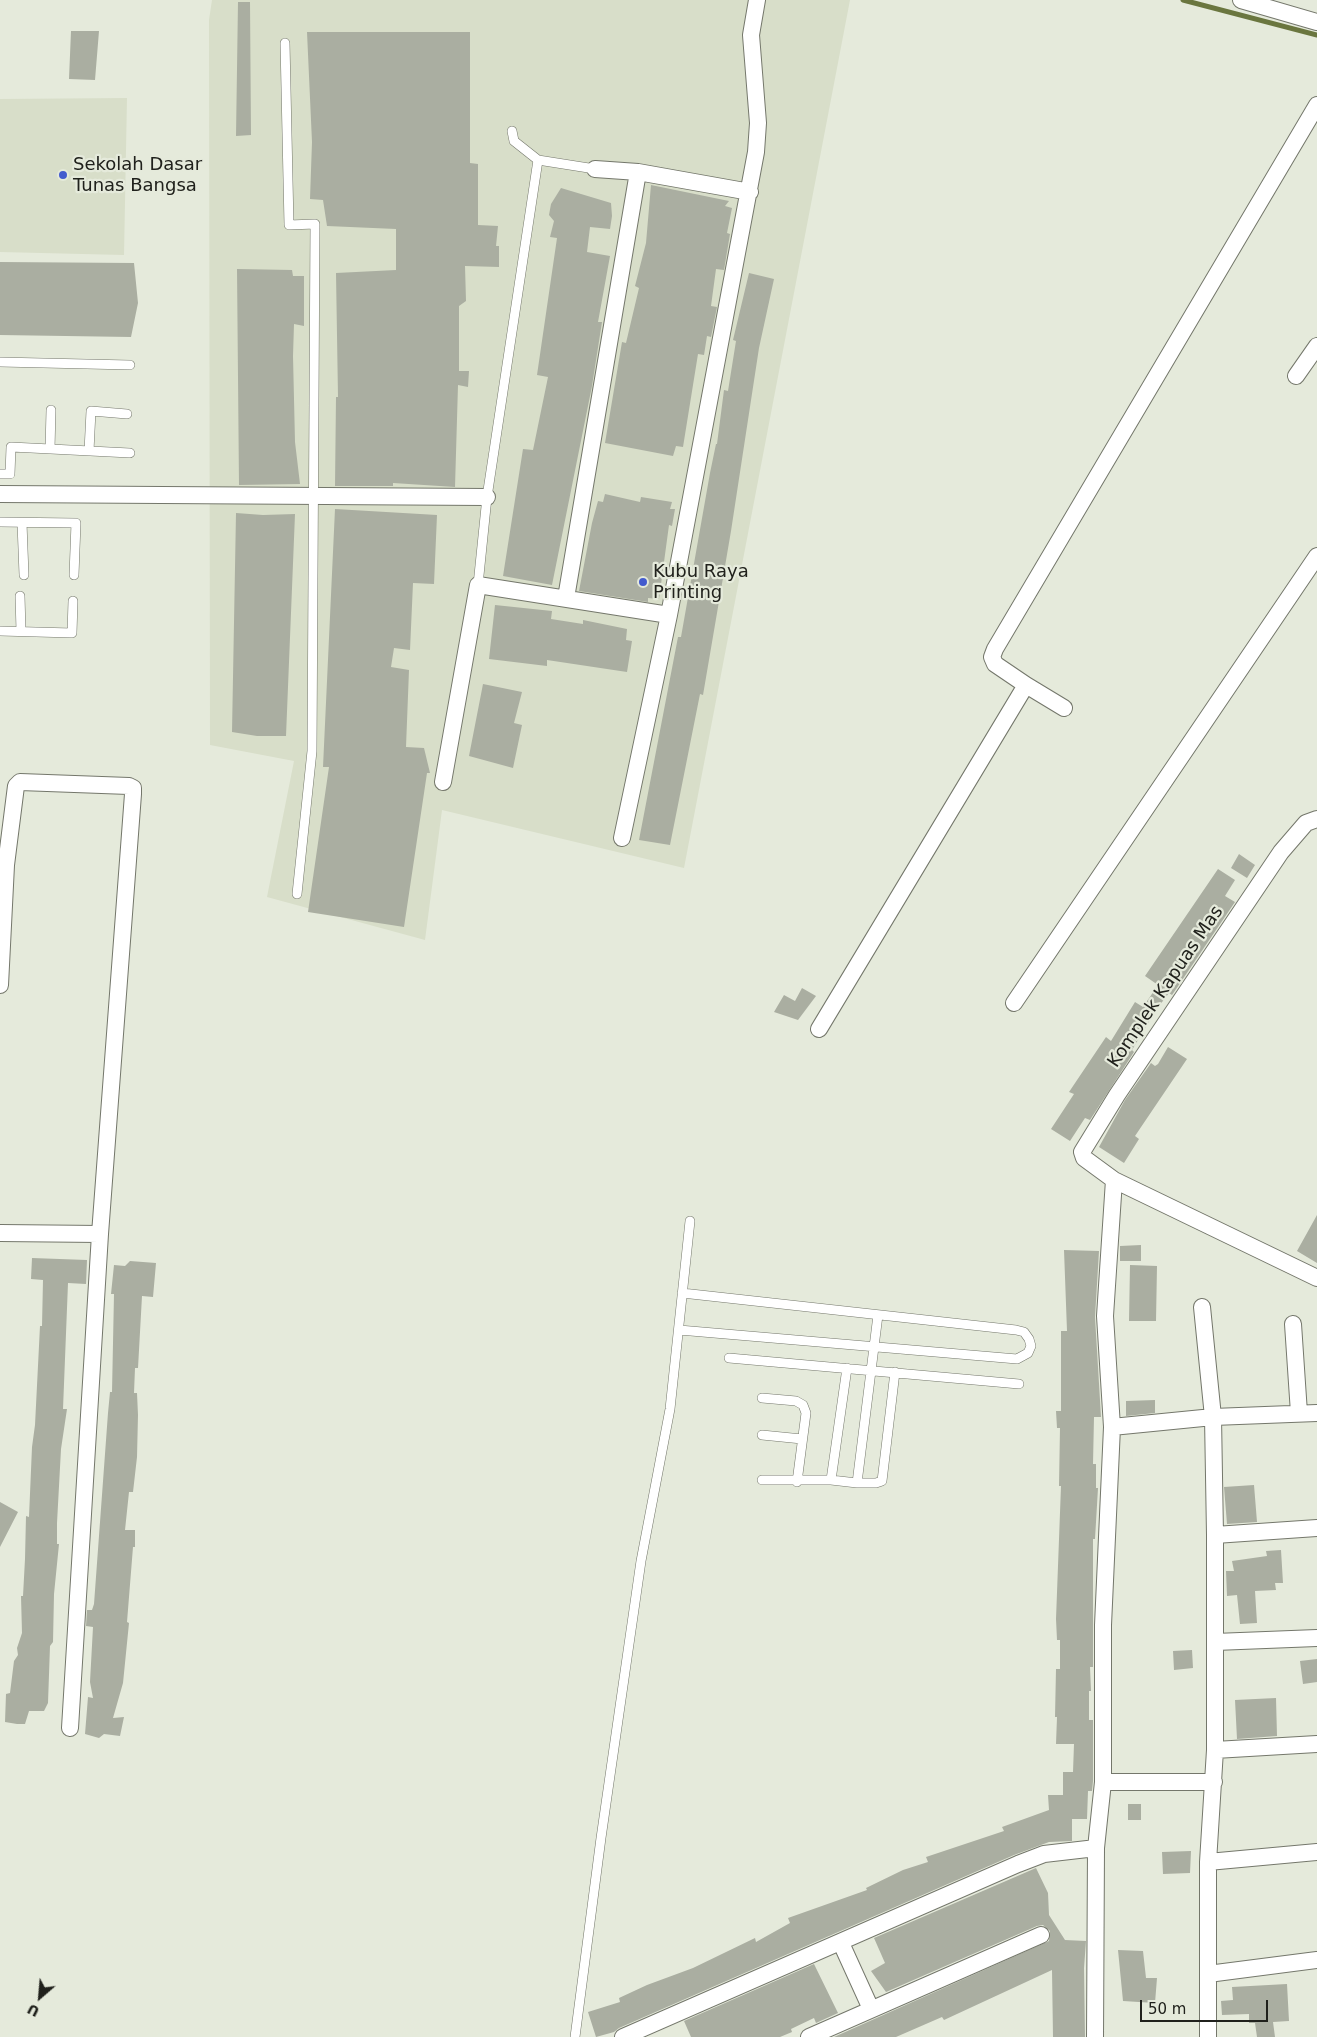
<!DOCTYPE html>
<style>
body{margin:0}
#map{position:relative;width:1317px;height:2037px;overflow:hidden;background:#e5eadb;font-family:"DejaVu Sans",sans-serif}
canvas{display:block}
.north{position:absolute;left:15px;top:1972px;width:50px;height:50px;-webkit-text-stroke:4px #e5eadb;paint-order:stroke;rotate:207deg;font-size:14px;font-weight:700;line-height:20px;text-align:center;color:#20211c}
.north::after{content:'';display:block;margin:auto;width:18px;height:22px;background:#20211c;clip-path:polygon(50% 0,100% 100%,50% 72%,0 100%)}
.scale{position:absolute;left:1140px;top:2000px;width:128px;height:22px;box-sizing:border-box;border:2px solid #20211c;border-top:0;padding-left:6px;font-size:15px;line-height:18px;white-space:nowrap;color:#20211c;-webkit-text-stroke:4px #e5eadb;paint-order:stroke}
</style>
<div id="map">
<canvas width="1317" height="2037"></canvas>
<div class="north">U</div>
<div class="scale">50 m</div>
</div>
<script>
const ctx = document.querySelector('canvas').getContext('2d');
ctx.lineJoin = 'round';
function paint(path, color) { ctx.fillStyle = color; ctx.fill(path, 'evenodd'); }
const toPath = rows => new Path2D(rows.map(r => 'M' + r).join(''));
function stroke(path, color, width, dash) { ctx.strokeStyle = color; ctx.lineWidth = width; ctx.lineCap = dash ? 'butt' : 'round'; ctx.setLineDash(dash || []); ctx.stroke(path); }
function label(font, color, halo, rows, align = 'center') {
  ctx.font = font + ' "DejaVu Sans",sans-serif'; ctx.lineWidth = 4.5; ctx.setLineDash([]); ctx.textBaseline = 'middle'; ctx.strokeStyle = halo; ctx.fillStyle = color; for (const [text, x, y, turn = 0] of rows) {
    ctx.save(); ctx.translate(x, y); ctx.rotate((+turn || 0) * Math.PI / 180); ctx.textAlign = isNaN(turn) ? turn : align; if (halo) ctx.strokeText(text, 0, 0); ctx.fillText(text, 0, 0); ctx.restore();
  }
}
paint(toPath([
 [212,0,850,0,684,868,442,810,425,940,267,897,294,761,210,745,209,20],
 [127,98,124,255,0,252,0,99]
]), '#d8dec9');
stroke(toPath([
 [1183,0,1317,35]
]), '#6a763f', 5);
paint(toPath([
 [238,2,250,2,251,135,236,136],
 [71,31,99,31,95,80,69,79],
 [307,32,470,32,470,163,478,164,478,225,498,226,496,246,499,246,499,267,465,266,466,301,459,306,459,371,469,371,468,387,458,385,455,487,393,483,393,486,335,486,336,397,338,397,336,273,396,270,396,229,327,226,323,200,310,199,312,142],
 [651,185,729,201,725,206,732,208,727,233,730,234,724,270,716,269,711,306,717,307,711,337,707,336,704,355,698,354,683,447,676,446,673,456,605,443,622,342,626,343,639,288,635,286,646,243],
 [561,188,611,203,612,216,610,229,590,227,587,252,610,256,598,322,602,322,592,386,552,585,503,576,523,449,533,450,548,377,537,375,557,238,550,237,554,221,549,215,551,204],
 [0,262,134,263,138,303,131,337,0,335],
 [237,269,292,270,293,276,304,276,304,326,294,324,293,356,295,442,300,484,239,485],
 [749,273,774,279,759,348,731,531,703,695,700,694,670,845,639,840,678,637,681,637,710,473,716,444,717,444,724,390,728,391,736,341,733,340],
 [605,494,640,502,641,497,672,502,670,509,675,509,672,526,669,525,659,599,648,598,648,602,579,591,592,523,598,501,603,502],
 [335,509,437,515,434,584,413,583,410,650,394,648,391,667,409,670,406,747,424,748,430,773,427,773,404,927,308,912,329,767,323,767],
 [236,513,263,515,295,514,286,736,257,736,232,732],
 [495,605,552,611,551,619,583,624,583,620,627,629,626,640,632,641,627,672,547,660,547,666,489,659],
 [483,684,522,692,514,723,522,725,513,768,469,756],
 [1239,854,1255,865,1247,878,1231,868],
 [1218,869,1235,880,1225,896,1235,902,1172,995,1169,993,1156,1010,1132,1050,1134,1052,1090,1120,1085,1118,1070,1141,1051,1129,1074,1094,1069,1092,1106,1037,1111,1041,1135,1002,1143,1007,1158,985,1145,976],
 [802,988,816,996,798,1020,774,1012,784,995,795,1001],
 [1168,1047,1187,1059,1135,1136,1139,1139,1124,1163,1099,1147,1125,1100,1151,1063,1155,1066,1158,1064],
 [1317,1215,1317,1263,1297,1251],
 [1141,1245,1141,1261,1120,1261,1120,1246],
 [1064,1250,1099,1251,1095,1317,1101,1417,1094,1417,1093,1464,1096,1464,1096,1488,1098,1488,1095,1539,1093,1539,1093,1667,1090,1667,1091,1691,1089,1691,1089,1720,1093,1720,1093,1781,1092,1791,1088,1791,1087,1819,1072,1819,1072,1841,1049,1842,1014,1855,619,2028,614,2032,596,2037,588,2012,620,2002,619,1998,647,1985,693,1968,755,1938,756,1942,790,1923,788,1918,867,1890,866,1888,903,1870,928,1862,926,1857,1004,1831,1002,1827,1049,1810,1048,1795,1063,1795,1063,1772,1073,1772,1074,1744,1056,1744,1057,1717,1055,1717,1056,1669,1060,1669,1060,1640,1057,1640,1056,1619,1061,1486,1059,1486,1060,1428,1057,1428,1056,1411,1061,1411,1061,1331,1067,1331],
 [32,1258,87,1260,86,1284,68,1283,63,1409,67,1409,61,1449,57,1523,57,1544,59,1544,54,1594,53,1642,50,1646,48,1703,44,1711,29,1711,25,1724,17,1724,5,1722,6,1694,10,1693,14,1661,18,1655,17,1648,22,1633,21,1596,23,1596,25,1559,26,1516,29,1517,32,1447,35,1425,40,1326,42,1326,43,1280,31,1279],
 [130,1261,156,1263,153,1297,142,1296,138,1368,135,1368,134,1393,137,1393,138,1415,137,1457,133,1492,129,1492,125,1530,135,1530,135,1547,133,1547,127,1622,129,1623,123,1683,113,1718,124,1717,120,1736,104,1734,99,1738,85,1734,88,1697,93,1698,90,1682,93,1627,86,1626,87,1610,92,1610,94,1604,108,1413,110,1392,112,1392,114,1294,111,1294,114,1265,125,1266],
 [1130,1265,1157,1266,1156,1321,1129,1321],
 [1155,1400,1155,1413,1126,1416,1126,1401],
 [1254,1485,1257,1522,1227,1524,1224,1487],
 [0,1502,18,1512,0,1547],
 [1281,1550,1283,1583,1275,1583,1276,1590,1255,1591,1257,1623,1240,1624,1237,1595,1227,1596,1226,1571,1234,1571,1232,1561,1267,1556,1266,1551],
 [1192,1650,1193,1668,1174,1670,1173,1651],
 [1317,1659,1317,1682,1303,1684,1300,1661],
 [1276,1698,1277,1736,1237,1739,1235,1700],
 [1128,1804,1141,1804,1141,1820,1128,1820],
 [1191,1851,1190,1873,1163,1874,1162,1852],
 [1036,1868,1048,1893,1049,1915,1065,1940,1086,1941,1084,1968,1085,2037,1053,2037,1052,1970,944,2020,942,2017,896,2037,834,2037,1049,1941,1050,1931,1043,1925,1037,1926,886,1992,871,1971,885,1963,874,1938],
 [1118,1950,1143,1951,1146,1978,1157,1978,1155,2003,1123,2001],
 [814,1964,838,2013,816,2023,814,2018,791,2029,792,2032,780,2037,691,2037,684,2021],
 [1287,1984,1289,2021,1273,2022,1275,2037,1257,2037,1255,2023,1249,2023,1249,2014,1222,2015,1221,2001,1233,2000,1232,1987]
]), '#aaaea1');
const service = toPath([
 [285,43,289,225,315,224,312,751,297,894],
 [538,160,595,169],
 [0,362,130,365],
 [50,449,51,410],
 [89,451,91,411,127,414],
 [0,474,10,474,11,447,130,453],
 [0,522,76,523,74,575],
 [22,523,24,575],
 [478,585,487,497,538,160,514,141,512,131],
 [20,596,21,631],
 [0,631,72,633,73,601],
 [679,1330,1017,1359,1028,1353,1031,1346,1029,1339,1024,1332,1016,1330,682,1293],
 [729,1358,1019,1384],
 [762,1398,796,1401,803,1405,806,1413,797,1482],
 [762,1435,802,1439],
 [762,1480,831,1480,857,1483,878,1315],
 [831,1480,847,1368],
 [857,1483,876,1483,882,1481,895,1372],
 [575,2037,601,1838,641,1561,670,1409,690,1221]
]);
const minor = toPath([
 [1241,0,1317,22],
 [595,169,638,172,750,192],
 [1296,376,1317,346],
 [0,494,487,497],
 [566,598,638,172],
 [1026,685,1064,708],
 [443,782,478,585,669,615],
 [1317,819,1306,823,1281,852,1117,1095,1082,1152,1084,1158,1114,1180,1317,1278],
 [622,838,669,615,756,152,758,123,751,35,757,0],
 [0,985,6,865,16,786,20,782,129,786,133,788,133,794,100,1234,70,1728],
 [1014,1003,1317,556],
 [819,1029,1026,685,995,664,992,657,995,649,1317,105],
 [0,1233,100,1234],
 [1202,1307,1213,1417,1215,1535,1215,1750,1208,1862,1208,2037],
 [1293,1324,1299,1413],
 [1112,1427,1213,1417,1317,1413],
 [1215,1535,1317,1528],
 [1215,1642,1317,1638],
 [1215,1750,1317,1744],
 [1103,1782,1214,1782],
 [1208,1862,1317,1852],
 [841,1943,871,2009],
 [1208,1974,1317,1960],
 [623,2037,1018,1864,1044,1854,1096,1848],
 [809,2037,1041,1935],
 [1095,2037,1096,1848,1103,1782,1103,1625,1112,1427,1105,1316,1114,1180]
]);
stroke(service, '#74776b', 10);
stroke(minor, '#74776b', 18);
stroke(service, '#fff', 9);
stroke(minor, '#fff', 16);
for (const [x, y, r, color] of [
 [63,175,5,"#435bce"],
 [643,582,5,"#435bce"]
]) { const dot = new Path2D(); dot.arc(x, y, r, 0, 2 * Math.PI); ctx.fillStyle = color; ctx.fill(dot); stroke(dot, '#e5eadb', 2); }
label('18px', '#20211c', '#e5eadb', [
 ["Sekolah Dasar",73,165],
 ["Tunas Bangsa",73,186],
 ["Kubu Raya",653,572],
 ["Printing",653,593]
], 'left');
label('18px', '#20211c', '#e5eadb', [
 ["Komplek Kapuas Mas",1166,987,-56]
]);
</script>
